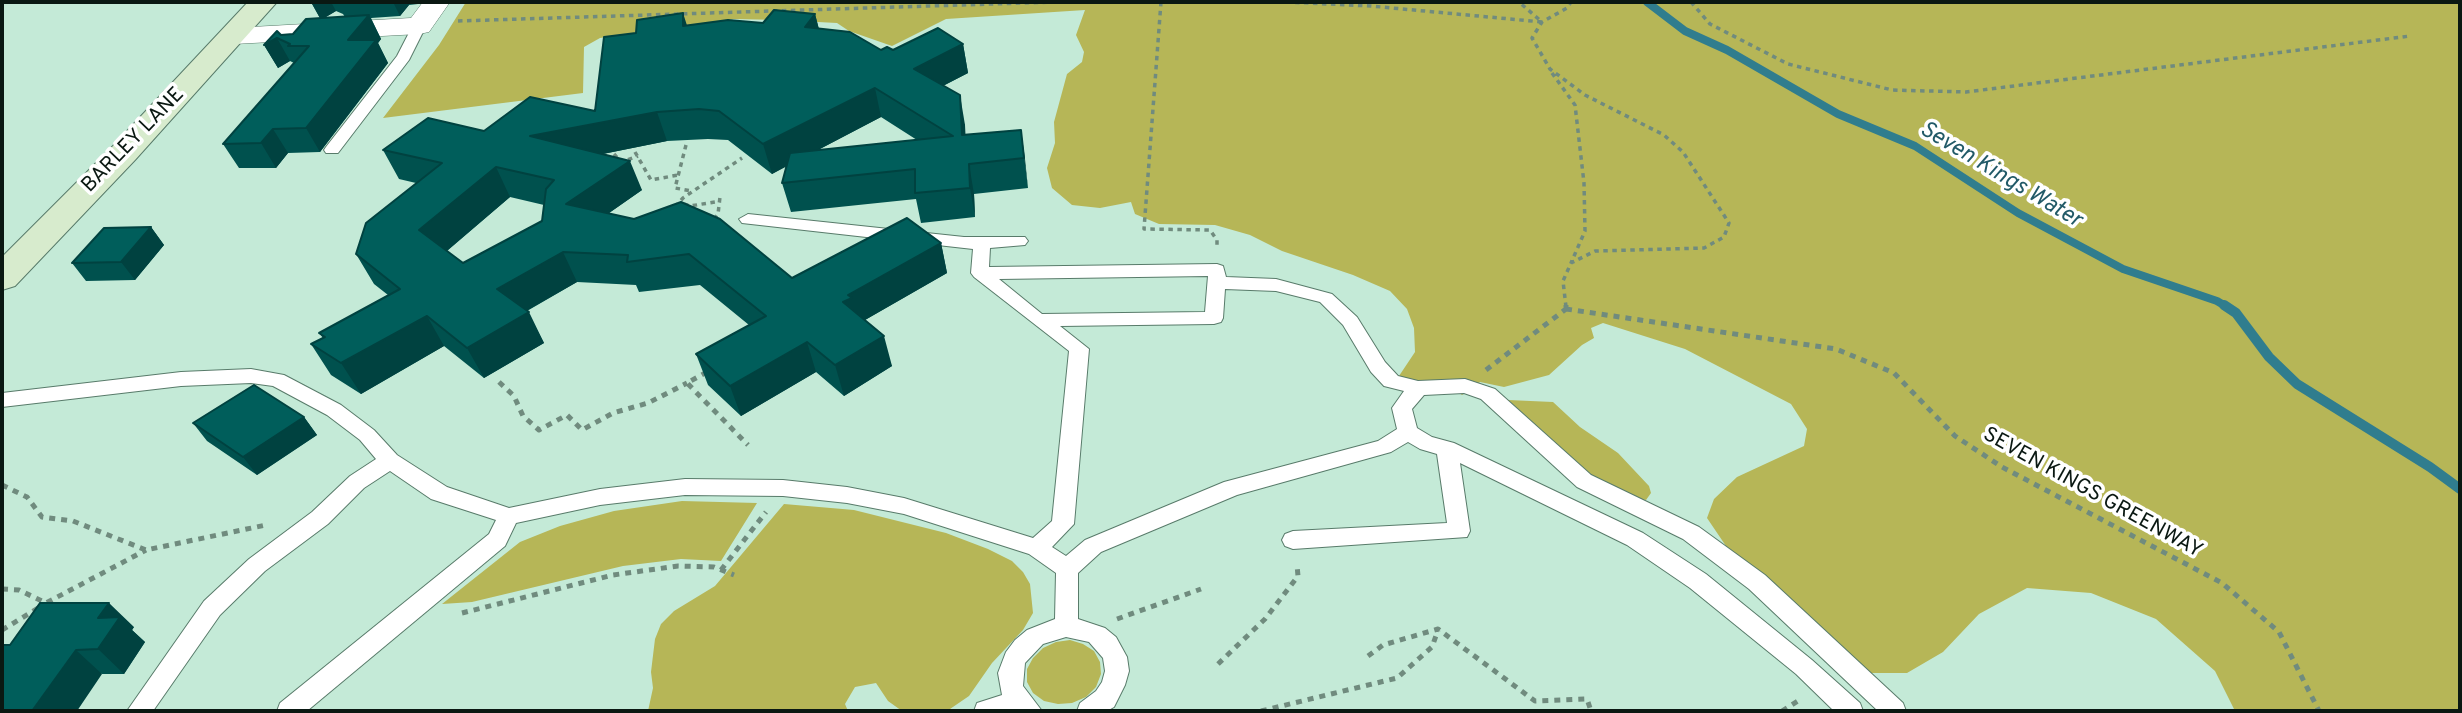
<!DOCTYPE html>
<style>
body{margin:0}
#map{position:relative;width:2462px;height:713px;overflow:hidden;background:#c4ead7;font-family:Overpass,sans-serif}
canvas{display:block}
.frame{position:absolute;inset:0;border:4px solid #0a1812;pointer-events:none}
</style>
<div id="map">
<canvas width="2462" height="713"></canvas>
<div class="frame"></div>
</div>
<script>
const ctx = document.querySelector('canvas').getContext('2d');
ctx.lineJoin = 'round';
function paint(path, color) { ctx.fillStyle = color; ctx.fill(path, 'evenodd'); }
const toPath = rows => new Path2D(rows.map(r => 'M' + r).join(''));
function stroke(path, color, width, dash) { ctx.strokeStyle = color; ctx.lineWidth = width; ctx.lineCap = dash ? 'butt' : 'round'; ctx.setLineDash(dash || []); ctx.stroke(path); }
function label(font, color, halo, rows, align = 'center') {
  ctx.font = font + ' Overpass,sans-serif'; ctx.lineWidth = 7; ctx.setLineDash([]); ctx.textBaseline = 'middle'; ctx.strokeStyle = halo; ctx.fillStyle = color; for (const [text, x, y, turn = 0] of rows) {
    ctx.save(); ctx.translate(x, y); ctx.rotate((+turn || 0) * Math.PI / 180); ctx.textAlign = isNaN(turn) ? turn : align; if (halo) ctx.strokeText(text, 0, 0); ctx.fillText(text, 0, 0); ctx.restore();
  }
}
paint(toPath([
 [466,2,2460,2,2460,711,2235,711,2215,671,2156,619,2091,593,2027,588,1979,614,1943,652,1907,673,1869,673,1728,549,1707,518,1714,499,1737,477,1804,446,1807,429,1791,404,1685,349,1603,323,1591,328,1594,338,1582,345,1549,375,1504,387,1480,382,1462,395,1445,381,1420,384,1399,376,1415,352,1414,328,1407,309,1390,291,1353,275,1282,251,1250,235,1215,225,1159,224,1135,214,1131,202,1100,208,1072,205,1052,188,1047,168,1055,143,1054,122,1067,74,1082,62,1084,52,1076,35,1085,10,946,19,892,46,849,31,837,23,780,20,734,19,600,38,584,47,583,93,383,118,439,45],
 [1508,400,1553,402,1580,427,1618,453,1649,486,1651,493,1646,500,1629,497,1595,478],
 [682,501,757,503,721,561,681,559,623,566,472,602,442,604,520,542,560,526,614,511],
 [784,504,854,510,946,533,988,549,1012,561,1023,572,1030,584,1033,613,1023,630,992,663,969,696,950,709,902,711,888,701,876,683,855,687,845,704,848,711,648,711,653,688,651,672,655,639,661,624,674,611,715,586],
 [1070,640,1083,644,1094,651,1100,662,1101,674,1096,687,1086,697,1072,703,1058,704,1044,701,1033,693,1027,682,1027,669,1033,658,1043,648,1056,642]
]), '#b6b657');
stroke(toPath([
 [1647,2,1685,31,1727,50,1838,114,1915,146,2018,213,2123,269,2217,301,2227,307]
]), '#307d8e', 8);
stroke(toPath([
 [2224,305,2236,313,2269,357,2297,384,2430,467,2460,489]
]), '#307d8e', 10);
const lane = toPath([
 [419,22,426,26,409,60,338,153,326,153,324,150,326,147,397,56,414,23,419,22],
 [748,214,964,237,1025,237,1028,241,1025,245,990,248,989,267,1217,264,1223,266,1226,277,1276,279,1332,294,1357,317,1385,362,1398,376,1418,381,1465,379,1495,389,1591,475,1699,527,1765,575,1903,703,1906,711,1878,711,1749,589,1683,539,1577,487,1481,399,1464,393,1424,395,1412,409,1417,428,1432,437,1454,443,1643,533,1706,574,1812,660,1860,703,1863,711,1834,711,1796,674,1690,588,1627,545,1460,463,1470,531,1467,537,1293,549,1285,546,1282,540,1285,534,1293,531,1447,523,1437,454,1420,449,1408,442,1391,452,1237,495,1101,552,1078,573,1078,619,1105,628,1116,637,1127,657,1129,671,1125,685,1114,707,1107,711,1077,711,1080,703,1096,691,1102,682,1105,671,1103,658,1089,642,1066,637,1043,644,1025,663,1023,686,1042,711,974,711,977,703,1002,695,998,673,1006,652,1015,640,1027,630,1055,619,1056,573,1029,554,904,514,847,503,783,496,685,495,600,505,516,523,505,546,307,711,277,711,280,703,489,534,496,520,431,499,390,471,364,488,328,524,265,571,220,615,153,711,127,711,204,601,249,559,312,512,350,476,376,459,360,440,327,415,273,386,251,383,181,386,2,407,2,393,181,372,251,369,284,375,341,405,374,430,397,455,447,487,509,508,600,489,685,479,783,480,847,487,904,498,1033,538,1052,521,1069,351,974,277,971,273,973,249,742,223,739,219,748,214],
 [1208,276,1205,312,1042,314,999,279,1208,276],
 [1225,289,1276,291,1320,302,1343,325,1371,372,1384,386,1404,391,1392,408,1397,429,1378,441,1224,482,1085,540,1066,556,1052,547,1074,524,1089,349,1060,326,1214,324,1221,322,1223,318,1225,289]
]);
const street = toPath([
 [423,2,450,2,429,32,419,34,234,44,224,42,220,36,224,30,234,28,411,18,423,2]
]);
const secondary = toPath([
 [248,2,277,2,135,160,15,286,2,290,2,257,113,146,248,2]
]);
stroke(lane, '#587b6a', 2);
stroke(street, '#587b6a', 1);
stroke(secondary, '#587b6a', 2);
stroke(toPath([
 [1161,2,1144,229,1210,230,1217,240,1217,249],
 [1286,2,1371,6,1542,22,1519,2],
 [1691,2,1710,24,1788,64,1892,90,1966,92,2410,36],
 [458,21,1055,2],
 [1552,73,1575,105,1584,183,1585,231,1571,263],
 [686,145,675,188,692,191],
 [635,152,651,180,678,175],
 [614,154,621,162,638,156],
 [684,204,690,206,721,201],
 [675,207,683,198,742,158],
 [714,219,718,214,720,197],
 [1566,307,1563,281,1571,263,1595,251,1704,248,1724,237,1729,223,1683,152,1664,135,1585,95,1550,69,1532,38,1542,22,1567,8,1571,2]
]), '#708b7e', 3.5, [4.5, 4.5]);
stroke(toPath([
 [1566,305,1566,309],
 [1566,309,1836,349,1894,373,1955,436,2002,467,2222,583,2279,632,2319,711],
 [1486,370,1566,309],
 [707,372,687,383,748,445],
 [499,382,514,396,523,416,539,430,567,415,582,430,613,413,648,403,687,383],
 [2,485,27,497,42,517,73,521,146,550,266,525],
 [721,570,766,512],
 [2,589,19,590,46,603,146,550],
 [462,613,613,575,678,566,714,567,734,575],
 [1117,619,1201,589],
 [2,630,40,607],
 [1368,656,1383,645,1438,629,1535,701,1587,699,1591,711],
 [1218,664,1265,619,1298,576,1297,565],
 [1261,711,1397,678,1432,647,1438,630],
 [1782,711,1801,699]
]), '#708b7e', 5, [6, 6]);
paint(lane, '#fff');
paint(street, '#fff');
paint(secondary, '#d7ebcd');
paint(toPath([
 [311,2,421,2,418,4,409,5,400,16,371,18,381,39,378,43,388,63,320,152,288,153,276,168,239,168,223,144,294,63,290,61,278,68,264,45,281,35,293,34,320,18],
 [336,11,343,14,345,17,324,18],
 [815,14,819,29,881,50,963,44,968,73,943,86,965,125,965,135,1021,130,1028,188,974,194,975,217,921,223,916,199,791,212,782,183,786,166,772,174,728,140,708,139,667,141,603,154,642,190,609,213,792,278,941,243,947,273,865,320,892,366,844,396,816,372,741,416,708,385,696,354,749,325,700,285,639,292,636,285,577,282,527,311,544,343,484,378,444,346,361,394,331,375,311,344,323,338,319,333,388,295,374,284,356,254,416,183,399,179,383,150,595,111,687,26,763,23],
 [881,117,917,140,818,150],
 [510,197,544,205,542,221,463,263,447,251],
 [151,227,164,245,135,280,86,281,72,263],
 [304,417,317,435,257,475,207,441,193,423],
 [134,627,132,630,145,642,124,674,102,674,10,645]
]), '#00514e');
paint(toPath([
 [311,2,331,2,336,11,321,20],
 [393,2,408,2,409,5,400,16],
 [683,13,692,41,683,26],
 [815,14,822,42,805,27],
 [369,15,381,39,378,43,388,63,320,152,306,128,348,40],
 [277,38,290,61,278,68,264,45],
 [963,44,968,73,919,98,914,69],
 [875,88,881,117,772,174,763,144],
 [960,95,965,125,967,165,962,135],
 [657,112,667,141,543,166,530,136],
 [273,129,288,153,276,168,261,143],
 [1021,130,1025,159,1028,188,1024,158],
 [630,161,642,190,579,234,566,204],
 [969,164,974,194,975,217,970,188],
 [496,167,510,197,436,260,419,230],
 [151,227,164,245,135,280,121,262],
 [941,243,947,273,858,324,843,302,848,295],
 [563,252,577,282,512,319,497,289],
 [529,312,544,343,484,378,467,348],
 [427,316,444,346,361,394,341,363],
 [884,336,892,366,844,396,835,365],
 [807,342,816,372,741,416,730,386],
 [304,417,317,435,257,475,243,457],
 [109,603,134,627,132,630,145,642,124,674,98,649,98,618],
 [76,650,102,674,77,711,32,711]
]), '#004240');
const building = toPath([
 [774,10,815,14,805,27,850,32,881,50,887,47,893,50,938,28,963,44,914,69,960,95,962,135,1021,130,1024,158,969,164,970,188,915,193,915,169,782,183,790,153,953,136,875,88,763,144,719,111,699,109,657,112,530,136,630,161,566,204,634,219,681,202,720,219,792,278,907,218,941,243,848,295,852,298,843,302,884,336,835,365,807,342,730,386,696,354,766,316,689,254,627,262,628,255,563,252,497,289,529,312,467,348,427,316,341,363,311,344,325,337,319,333,400,289,356,254,366,223,442,163,383,150,428,118,484,131,530,97,595,111,604,37,636,33,637,20,683,13,683,26,728,20,763,23,774,10],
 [496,167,554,180,546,189,542,221,463,263,419,230,496,167],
 [369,15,348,40,376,40,306,128,273,129,261,143,223,144,309,46,288,46,290,44,277,38,264,45,277,31,281,35,293,34,306,19,369,15],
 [151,227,121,262,72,263,104,228,151,227],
 [254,385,304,417,243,457,193,423,254,385],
 [40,603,109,603,98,618,120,617,98,649,76,650,32,711,2,711,2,645,10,645,40,603]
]);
paint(building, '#005e5b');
stroke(building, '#004240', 2);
label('21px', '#0a1812', '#fff', [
 ["BARLEY LANE",134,141,-46],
 ["SEVEN KINGS GREENWAY",2092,494,29]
]);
label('italic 23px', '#225a68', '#fff', [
 ["Seven Kings Water",2000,176,31]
]);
</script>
